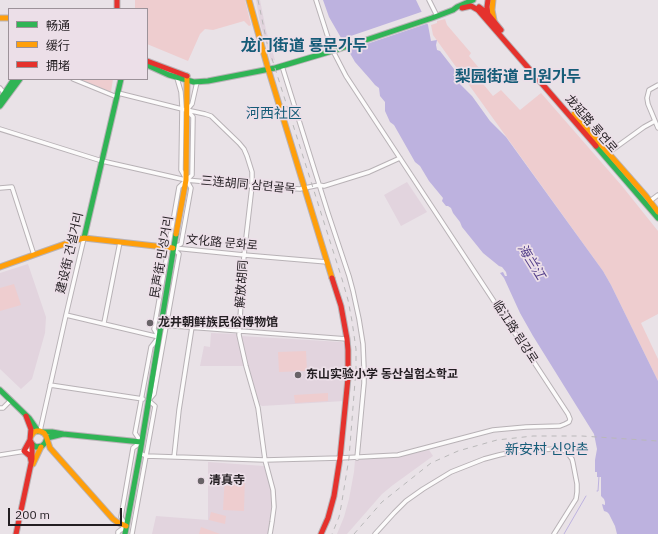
<!DOCTYPE html>
<meta charset="utf-8">
<style>
body{margin:0}
#map{position:relative;width:658px;height:534px;overflow:hidden;background:#e9e2e7;font-family:"IBM Plex Sans","Noto Sans SC",sans-serif}
canvas{display:block}
.legend{position:absolute;left:8px;top:8px;width:140px;height:72px;box-sizing:border-box;background:#ecdfe8;border:1px solid #9c9299;margin:0;padding:5px 7px;list-style:none;font-size:12px;color:#231e22}
.legend li{display:flex;align-items:center;gap:8px;height:20px}
.legend b{width:20px;border:1px solid #9c9299}
.scale{position:absolute;left:8px;top:508px;width:114px;height:18px;box-sizing:border-box;border:2px solid #231e22;border-top:0;padding-left:5px;font-size:12px;line-height:14px;white-space:nowrap;color:#231e22;-webkit-text-stroke:3px #ecdfe8;paint-order:stroke}
</style>
<div id="map">
<canvas width="658" height="534"></canvas>
<ul class="legend">
<li><b style="height:5px;background:#30b455"></b>畅通</li>
<li><b style="height:5px;background:#ff9f0a"></b>缓行</li>
<li><b style="height:5px;background:#e5322d"></b>拥堵</li>
</ul>
<div class="scale">200 m</div>
</div>
<script>
const ctx = document.querySelector('canvas').getContext('2d');
ctx.lineJoin = 'round';
function paint(path, color) { ctx.fillStyle = color; ctx.fill(path, 'evenodd'); }
const toPath = rows => new Path2D(rows.map(r => 'M' + r).join(''));
function stroke(path, color, width, dash) { ctx.strokeStyle = color; ctx.lineWidth = width; ctx.lineCap = dash ? 'butt' : 'round'; ctx.setLineDash(dash || []); ctx.stroke(path); }
function label(font, color, halo, rows, align = 'center') {
  ctx.font = font + ' "IBM Plex Sans","Noto Sans SC","Noto Sans KR",sans-serif'; ctx.lineWidth = 3.5; ctx.setLineDash([]); ctx.textBaseline = 'middle'; ctx.strokeStyle = halo; ctx.fillStyle = color; for (const [text, x, y, turn = 0] of rows) {
    ctx.save(); ctx.translate(x, y); ctx.rotate((+turn || 0) * Math.PI / 180); ctx.textAlign = isNaN(turn) ? turn : align; if (halo) ctx.strokeText(text, 0, 0); ctx.fillText(text, 0, 0); ctx.restore();
  }
}
paint(toPath([
 [256,0,260,0,266,30,275,60,271,61,260,23],
 [407,182,427,212,401,226,384,195],
 [28,264,46,317,45,333,32,379,21,389,0,369,0,273],
 [211,333,237,334,238,335,244,366,200,366,204,346,210,347],
 [241,336,342,342,344,344,345,349,346,359,344,401,262,406,260,405,245,357],
 [429,450,433,456,393,485,382,494,347,534,337,534,344,517,349,499,354,472,355,460,400,456],
 [208,462,264,466,271,489,272,495,272,503,268,534,152,534,156,516,208,520]
]), '#e2d4de');
paint(toPath([
 [135,0,245,0,251,25,249,26,244,21,213,30,205,29,200,34,188,61,147,44,147,9,135,9],
 [445,19,447,25,471,53,469,56,484,74,479,79,493,96,501,90,520,110,541,93,622,186,658,231,658,314,641,323,658,359,658,381,611,285,603,271,433,35,431,25,437,23,437,21],
 [79,79,113,79,111,92],
 [14,284,21,305,0,311,0,288],
 [306,351,307,371,279,372,278,352],
 [328,393,328,401,295,403,294,395],
 [225,474,245,475,244,511,223,510],
 [211,512,226,516,225,524,209,520],
 [201,527,220,534,199,534]
]), '#eecdcf');
paint(toPath([
 [323,0,416,0,428,25,431,41,437,40,436,45,437,50,440,51,454,69,456,77,460,84,472,96,490,121,506,137,603,271,611,285,658,381,658,534,617,534,615,526,609,514,607,512,604,511,603,508,602,504,605,505,605,502,604,499,601,496,601,477,597,477,597,472,595,472,595,460,597,449,594,434,533,336,520,313,504,278,500,273,503,272,505,276,507,276,506,272,502,267,499,266,483,253,462,227,460,222,453,213,451,208,448,206,446,206,442,201,443,198,429,181,420,166,415,162,394,125,390,122,385,111,385,102,380,96,379,88,375,85,370,79,355,62,329,17]
]), '#bdb2df');
paint(toPath([
 [424,11,429,23,346,51,339,40]
]), '#e9e2e7');
stroke(toPath([
 [597,491,598,491,599,476],
 [564,534,586,496]
]), '#bdb2df', 1);
const street = toPath([
 [429,0,437,16],
 [282,66,328,213,349,276,353,291,359,319,363,344,364,369,364,383,357,458],
 [73,79,117,97],
 [658,85,649,90,647,98,648,104,658,128],
 [0,88,5,94],
 [118,93,182,109,205,114,211,116,239,143,244,149,247,156,252,172,252,186,244,255,239,335,246,366,258,408,265,460,273,490,274,507,272,522,270,534],
 [187,110,192,104,197,82],
 [0,129,102,161,186,180,252,186,300,189,319,185,324,186,369,172,389,163,400,158],
 [608,153,644,127,655,121],
 [0,188,12,187,34,255],
 [650,201,658,195],
 [173,248,181,244,191,188,181,170,182,107,181,92,177,78],
 [174,248,244,255,327,262],
 [66,315,159,337],
 [104,323,120,242],
 [161,325,347,339],
 [158,336,154,329,179,187,192,175,193,117,187,110],
 [50,385,143,399],
 [149,400,154,394,179,254,173,248],
 [0,408,3,408,11,400],
 [40,431,66,315,84,238],
 [140,453,146,456,265,460,340,458,398,455,493,430,526,427,560,426,565,424,569,422,570,419,568,414,346,76,331,47,316,0],
 [0,455,32,450],
 [174,457,179,410,192,327],
 [118,534,118,532,126,526,121,517,133,448,141,442,135,433,151,347,158,338],
 [132,534,155,406,148,400],
 [375,534,394,513,406,501,423,489,451,472,484,459,499,455,517,451,532,450,557,449,566,451,572,459,573,463,577,484,577,492,576,499,554,534]
]);
const fast = toPath([
 [147,65,169,75,194,82,208,81,275,68,339,49,432,18,453,10,457,7,473,0],
 [0,100,14,79],
 [0,106,20,79],
 [596,146,658,218],
 [84,238,121,79],
 [0,390,29,418,38,431],
 [63,434,141,442],
 [32,444,36,447,42,446,45,443,47,438,63,434,52,432,42,432],
 [125,534,140,453,176,234]
]);
const slow = toPath([
 [249,0,267,65,332,278],
 [493,0,492,10,494,20],
 [0,18,9,18],
 [574,114,646,196,658,212],
 [176,234,186,180,187,76],
 [0,267,73,241,84,238,173,248],
 [31,436,33,433,36,431,40,431,44,433,46,436,50,448,113,519,117,522,126,526],
 [33,464,41,447]
]);
const jam = toPath([
 [117,0,117,9],
 [488,0,487,7,488,15],
 [479,7,488,14,501,30],
 [462,8,471,6,478,10,596,146],
 [147,61,187,76],
 [30,440,24,451,30,456,31,461],
 [16,534,32,459,32,444,30,440,31,429,26,416],
 [321,534,328,518,334,496,340,458,348,378,348,350,347,339,341,306,332,278]
]);
stroke(street, '#b8b2b6', 5.5);
stroke(fast, '#b8b2b6', 7);
stroke(slow, '#b8b2b6', 7);
stroke(jam, '#b8b2b6', 7);
stroke(street, '#fcfbfb', 3.5);
stroke(fast, '#30b455', 5);
stroke(slow, '#ff9f0a', 5);
stroke(jam, '#e5322d', 5);
stroke(toPath([
 [258,0,267,43,342,279,348,300,352,321,356,349,356,369,349,458,341,507,339,517,332,534],
 [354,534,382,502,431,463,458,451,497,440,533,436,582,436,658,441]
]), '#b9b8b9', 1, [5, 5]);
for (const [x, y, r, color] of [
 [150,323,4,"#686367"],
 [298,375,4,"#686367"],
 [201,481,4,"#686367"]
]) { const dot = new Path2D(); dot.arc(x, y, r, 0, 2 * Math.PI); ctx.fillStyle = color; ctx.fill(dot); stroke(dot, '#ecdfe8', 1.5); }
label('12px', '#231e22', '#ecdfe8', [
 ["龙延路 룡연로",591,124,49],
 ["三连胡同 삼련골목",248,185,5],
 ["文化路 문화로",222,243,5],
 ["建设街 건설거리",70,253,-77],
 ["民声街 민성거리",162,257,-80],
 ["解放胡同",242,284,-86],
 ["临江路 림강로",515,332,57]
]);
label('bold 12px', '#231e22', '#ecdfe8', [
 ["龙井朝鲜族民俗博物馆",158,323],
 ["东山实验小学 동산실험소학교",306,375],
 ["清真寺",209,481]
], 'left');
label('italic 13px', '#533e89', '#ecdfe8', [
 ["海兰江",531,262,58]
]);
label('14px', '#165c78', '#ecdfe8', [
 ["河西社区",274,114],
 ["新安村 신안촌",547,450]
]);
label('bold 16px', '#165c78', '#ecdfe8', [
 ["龙门街道 룡문가두",304,46],
 ["梨园街道 리원가두",518,77]
]);
</script>
